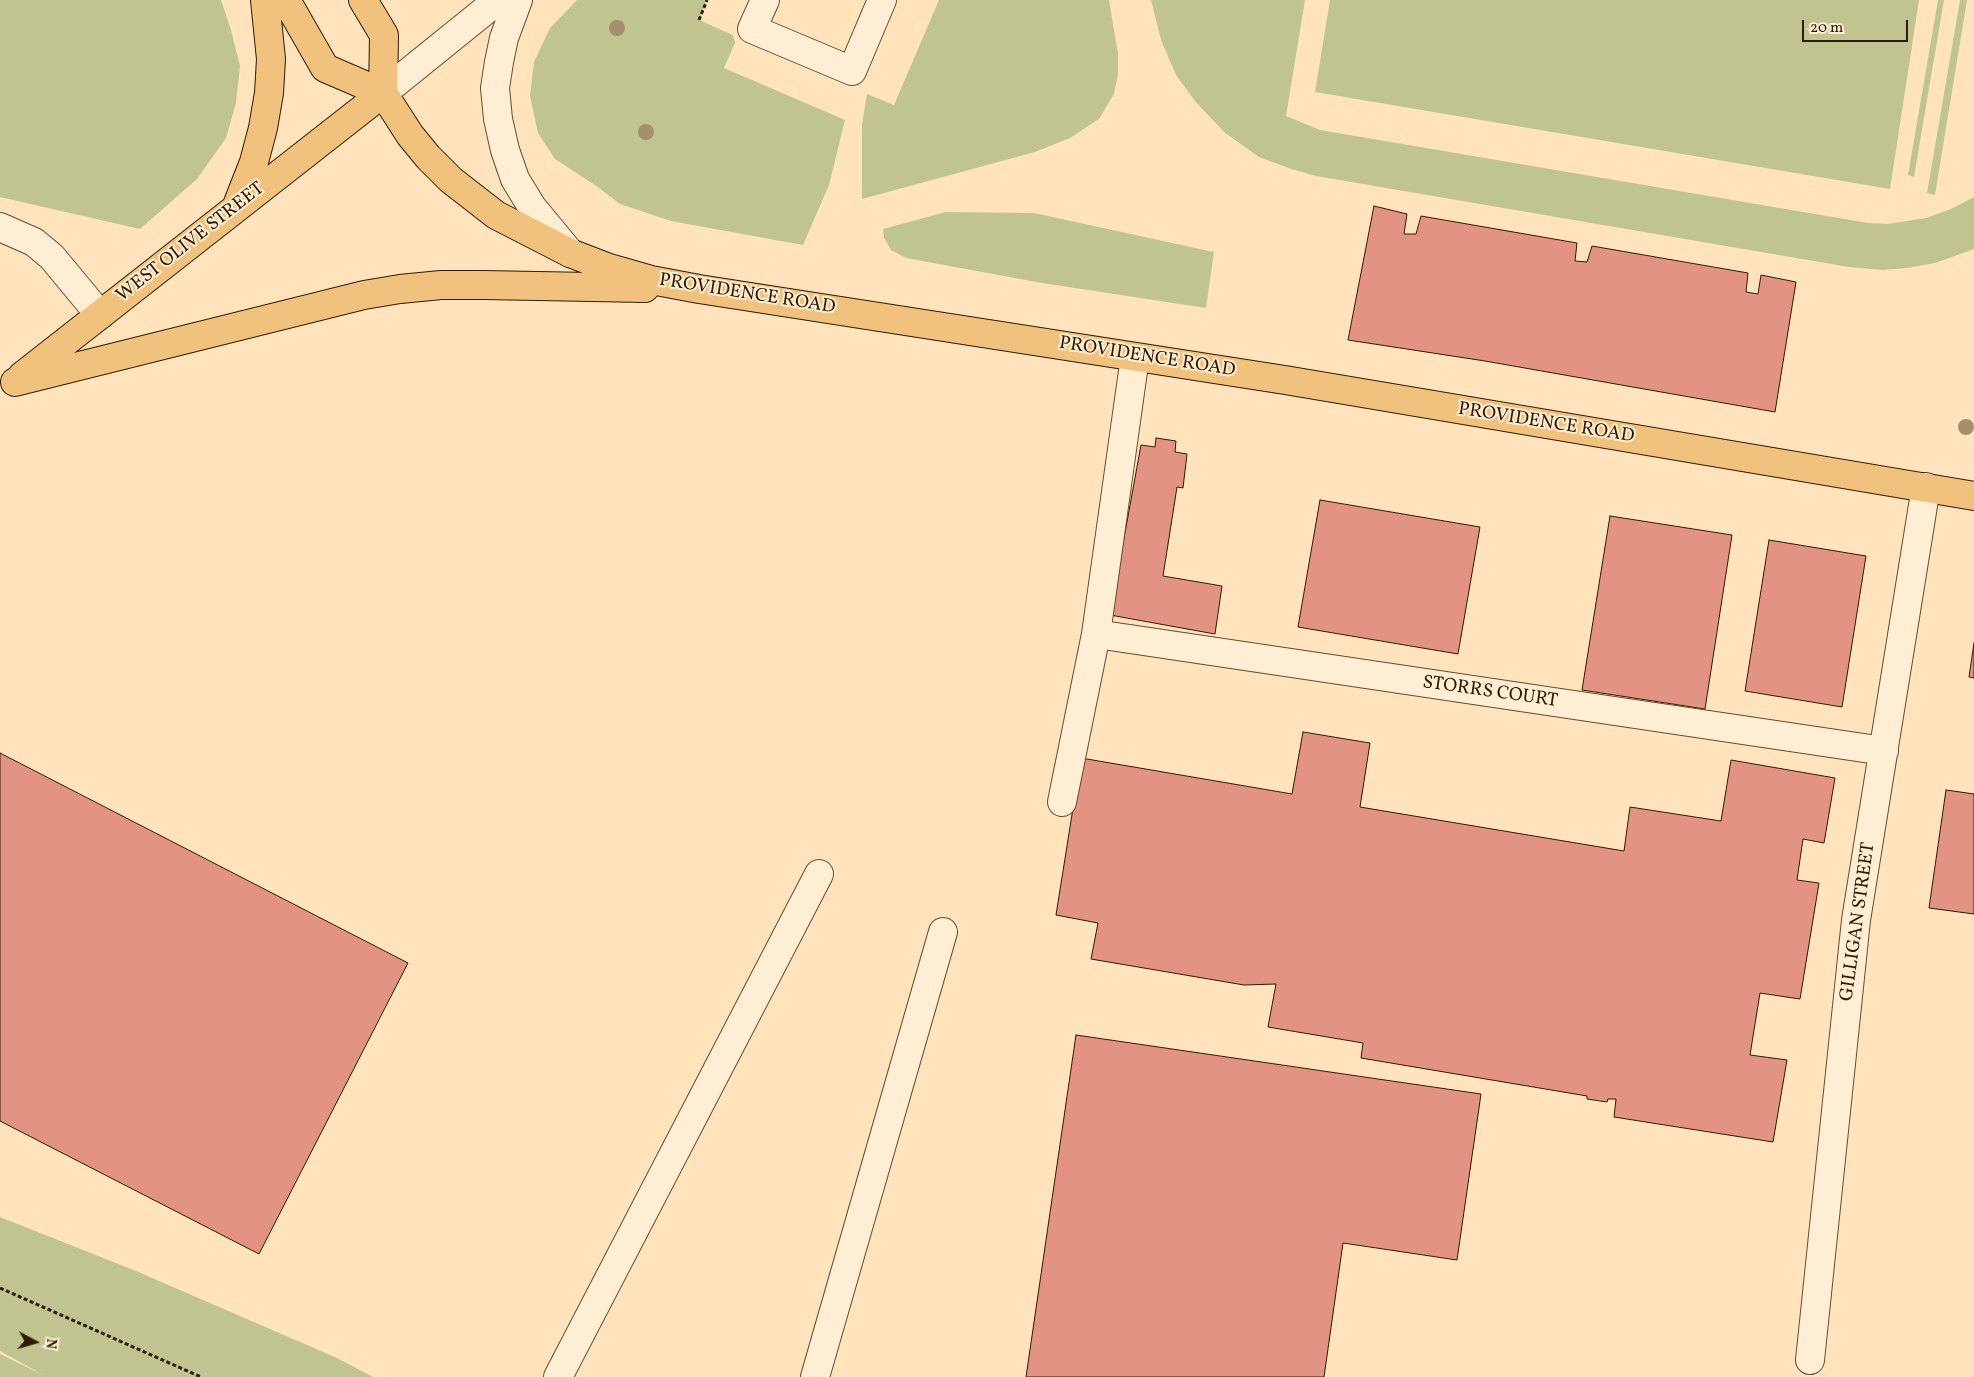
<!DOCTYPE html>
<style>
body{margin:0}
#map{position:relative;width:1974px;height:1377px;overflow:hidden;background:#ffe3bd;font-family:Vollkorn,serif}
canvas{display:block}
.north{position:absolute;left:10px;top:1317px;width:50px;height:50px;-webkit-text-stroke:4px #ffedd4;paint-order:stroke;rotate:96deg;font-size:14px;font-weight:700;line-height:20px;text-align:center;color:#301a01}
.north::after{content:'';display:block;margin:auto;width:18px;height:22px;background:#301a01;clip-path:polygon(50% 0,100% 100%,50% 72%,0 100%)}
.scale{position:absolute;left:1802px;top:20px;width:106px;height:22px;box-sizing:border-box;border:2px solid #301a01;border-top:0;padding-left:6px;font-size:15px;line-height:18px;white-space:nowrap;color:#301a01;-webkit-text-stroke:4px #ffedd4;paint-order:stroke}
</style>
<div id="map">
<canvas width="1974" height="1377"></canvas>
<div class="north">N</div>
<div class="scale">20 m</div>
</div>
<script>
const ctx = document.querySelector('canvas').getContext('2d');
ctx.lineJoin = 'round';
function paint(path, color) { ctx.fillStyle = color; ctx.fill(path, 'evenodd'); }
const toPath = rows => new Path2D(rows.map(r => 'M' + r).join(''));
function stroke(path, color, width, dash) { ctx.strokeStyle = color; ctx.lineWidth = width; ctx.lineCap = dash ? 'butt' : 'round'; ctx.setLineDash(dash || []); ctx.stroke(path); }
function label(font, color, halo, rows, align = 'center') {
  ctx.font = font + ' Vollkorn,serif'; ctx.lineWidth = 4; ctx.setLineDash([]); ctx.textBaseline = 'middle'; ctx.strokeStyle = halo; ctx.fillStyle = color; for (const [text, x, y, turn = 0] of rows) {
    ctx.save(); ctx.translate(x, y); ctx.rotate((+turn || 0) * Math.PI / 180); ctx.textAlign = isNaN(turn) ? turn : align; if (halo) ctx.strokeText(text, 0, 0); ctx.fillText(text, 0, 0); ctx.restore();
  }
}
paint(toPath([
 [0,0,221,0,231,30,240,66,236,103,226,138,197,179,140,229,0,197],
 [577,0,707,0,699,20,733,35,735,43,724,68,845,120,829,185,803,245,671,221,620,204,595,185,555,159,538,133,530,96,534,62,550,28],
 [939,0,1109,0,1118,54,1118,74,1114,94,1099,119,1070,138,1035,152,862,199,862,125,867,94,894,105],
 [1151,0,1305,0,1286,116,1320,130,1868,223,1888,224,1926,218,1951,209,1974,197,1974,249,1935,263,1907,268,1883,270,1849,267,1316,176,1291,169,1259,157,1224,132,1195,101,1176,75,1161,40],
 [1330,0,1919,0,1890,189,1315,92],
 [1938,0,1944,0,1914,177,1908,175],
 [1960,0,1967,0,1935,195,1927,193],
 [946,212,1034,213,1214,252,1206,308,1042,283,906,258,891,250,884,238,883,229],
 [0,1217,136,1271,337,1358,373,1377,0,1377,0,1354,45,1376,0,1351]
]), '#c0c491');
const building = toPath([
 [1374,206,1407,214,1404,234,1416,234,1421,216,1577,243,1575,261,1587,262,1592,246,1748,273,1746,292,1758,294,1761,275,1796,282,1775,412,1485,361,1348,340,1374,206],
 [1156,438,1176,441,1175,452,1187,454,1183,488,1177,487,1163,576,1222,586,1215,634,1110,615,1141,445,1155,447,1156,438],
 [1320,500,1480,527,1458,654,1298,627,1320,500],
 [1610,516,1732,535,1705,709,1582,690,1610,516],
 [1769,540,1866,556,1842,707,1745,691,1769,540],
 [1974,643,1974,678,1969,677,1974,643],
 [1303,732,1370,743,1360,807,1624,851,1630,807,1721,821,1731,760,1835,778,1824,843,1803,839,1797,880,1819,883,1800,999,1760,993,1750,1055,1787,1060,1773,1142,1614,1117,1616,1099,1608,1099,1607,1102,1587,1099,1587,1096,1361,1058,1363,1043,1268,1027,1276,984,1244,985,1091,959,1098,923,1056,915,1081,758,1292,794,1303,732],
 [0,753,408,963,259,1254,0,1121,0,753],
 [1946,790,1974,794,1974,914,1929,908,1946,790],
 [1076,1035,1481,1094,1457,1260,1343,1243,1324,1377,1026,1377,1076,1035]
]);
paint(building, '#e39382');
stroke(building, '#301a01', 1);
const minor = toPath([
 [518,0,504,38,499,62,495,88,498,119,505,150,515,179,532,207,570,253],
 [765,0,752,29,852,71,882,0],
 [383,93,498,0],
 [0,227,34,242,52,257,100,315],
 [1096,634,1884,751],
 [1062,802,1096,634,1135,357],
 [1810,1360,1856,920,1926,487],
 [558,1377,819,874],
 [815,1377,943,932]
]);
const major = toPath([
 [286,0,325,68,383,93,410,135,428,157,451,180,496,215,570,253,609,268,651,280,699,289,1285,380,1974,496],
 [363,0,384,35,383,93],
 [236,208,254,162,263,128,269,93,271,59,265,0],
 [22,376,383,93],
 [15,382,364,295,400,289,441,285,484,285,645,288]
]);
stroke(minor, '#644c30', 30);
stroke(major, '#301a01', 30);
stroke(toPath([
 [699,20,707,0],
 [0,1288,201,1377]
]), '#301a01', 3, [4, 2.5]);
stroke(minor, '#ffedd4', 28);
stroke(major, '#f0c27e', 28);
ctx.fillStyle = '#a5906d';
for (const [x, y] of [
 [617,28],
 [646,132],
 [1966,427]
]) { ctx.beginPath(); ctx.arc(x, y, 8, 0, 2 * Math.PI); ctx.fill(); }
label('19px', '#301a01', '#ffedd4', [
 ["WEST OLIVE STREET",191,243,-38],
 ["PROVIDENCE ROAD",747,295,9],
 ["PROVIDENCE ROAD",1147,358,9],
 ["PROVIDENCE ROAD",1546,424,9],
 ["STORRS COURT",1490,693,8],
 ["GILLIGAN STREET",1859,922,-82]
]);
</script>
